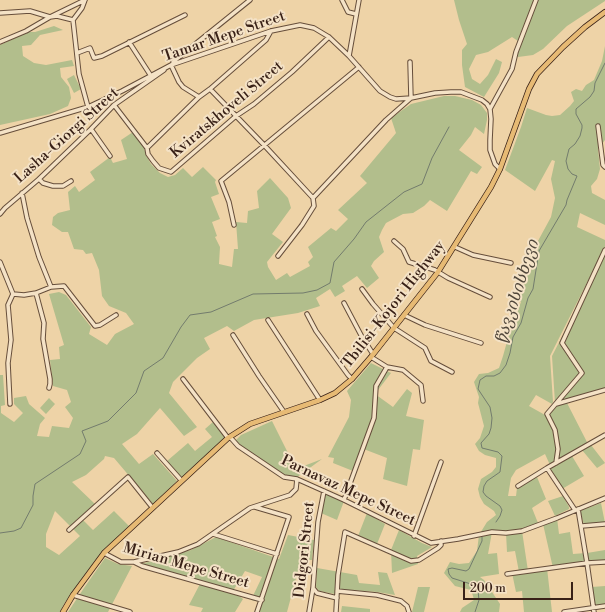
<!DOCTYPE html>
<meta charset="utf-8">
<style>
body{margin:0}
#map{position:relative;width:605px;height:612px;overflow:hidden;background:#eed3a7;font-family:"Libre Bodoni",serif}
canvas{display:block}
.scale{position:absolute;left:463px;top:582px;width:110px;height:18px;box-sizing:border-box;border:2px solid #392117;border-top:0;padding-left:5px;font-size:12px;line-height:14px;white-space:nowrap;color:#392117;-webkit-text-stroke:3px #f4e2c6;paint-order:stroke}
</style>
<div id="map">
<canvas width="605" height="612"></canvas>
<div class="scale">200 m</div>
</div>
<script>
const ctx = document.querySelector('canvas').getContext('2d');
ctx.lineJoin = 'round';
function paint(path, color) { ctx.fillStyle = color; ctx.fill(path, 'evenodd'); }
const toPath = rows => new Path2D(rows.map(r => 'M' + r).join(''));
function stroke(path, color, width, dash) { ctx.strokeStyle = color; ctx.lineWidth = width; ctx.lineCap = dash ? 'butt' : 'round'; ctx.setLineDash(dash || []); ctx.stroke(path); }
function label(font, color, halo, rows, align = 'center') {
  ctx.font = font + ' "Libre Bodoni","Noto Serif Georgian",serif'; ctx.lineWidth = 4; ctx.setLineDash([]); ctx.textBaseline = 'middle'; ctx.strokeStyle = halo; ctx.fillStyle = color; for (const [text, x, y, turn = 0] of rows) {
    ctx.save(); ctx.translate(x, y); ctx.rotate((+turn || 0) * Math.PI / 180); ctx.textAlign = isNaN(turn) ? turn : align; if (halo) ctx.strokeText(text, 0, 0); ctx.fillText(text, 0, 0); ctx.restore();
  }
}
paint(toPath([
 [454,0,605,0,605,1,567,26,543,49,533,55,518,57,514,52,518,41,512,37,488,52,476,55,469,69,472,79,480,84,488,75,496,59,502,62,499,73,484,97,465,87,462,65,462,50,467,44,459,20],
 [54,26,63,30,40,35,31,45,22,46,23,56,34,63,46,65,72,60,74,66,60,68,61,77,69,87,71,98,68,106,50,114,0,125,0,45,28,32,35,32],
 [605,46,605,140,598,149,600,169,597,179,591,186,592,193,605,200,605,225,580,213,577,227,605,240,605,247,550,356,553,402,552,404,536,395,529,406,545,415,554,430,557,449,555,463,550,465,545,454,516,470,511,478,508,496,516,496,517,488,537,477,546,499,532,508,538,523,522,529,507,531,506,533,522,531,528,571,547,568,552,612,524,612,522,591,516,592,512,573,519,572,515,551,507,552,506,533,492,532,488,554,497,553,499,574,480,577,484,580,500,604,499,612,460,612,462,608,474,600,473,596,471,590,455,586,444,573,450,562,459,564,469,563,477,551,479,535,487,522,496,515,494,511,484,504,480,497,478,489,481,479,492,472,496,467,496,458,485,455,479,451,475,444,480,438,484,426,478,403,479,397,474,382,479,374,488,373,499,368,503,356,510,331,521,302,518,300,529,264,526,263,551,217,555,198,551,179,555,161,552,160,535,191,505,170,521,127,527,108,546,115,552,116,560,115,570,106,574,101,571,92,576,89,582,91,586,85,594,80,602,61],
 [74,75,81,89,74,93,67,79],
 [444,96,455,96,472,100,481,105,487,113,487,120,484,134,475,127,471,135,459,150,482,167,477,174,471,171,447,211,430,200,424,206,413,213,403,214,386,223,382,230,379,237,384,252,374,261,371,266,379,278,367,288,357,276,342,286,345,291,335,297,330,289,316,298,320,306,298,313,254,320,234,331,227,326,204,338,210,349,197,358,173,382,169,393,197,427,184,436,160,408,137,434,122,444,139,464,153,454,177,481,153,504,114,458,105,456,104,459,86,475,72,482,95,504,81,518,93,530,114,511,129,526,94,562,64,604,60,612,0,612,0,375,3,375,5,405,1,406,1,413,14,422,23,413,14,404,14,398,26,396,29,404,45,418,40,424,37,436,49,437,52,426,69,428,73,418,65,407,71,402,67,390,53,386,50,360,60,359,59,347,64,345,49,294,59,292,66,295,91,327,89,334,107,345,115,334,134,324,126,313,109,306,102,296,99,270,92,253,86,254,83,250,74,249,68,232,62,232,52,225,53,217,58,213,70,210,68,192,75,186,79,192,95,180,90,172,110,157,113,163,127,159,121,140,133,132,143,144,146,155,151,164,160,173,168,177,175,175,183,168,192,177,203,167,216,180,215,182,219,194,211,197,220,219,212,222,217,236,215,237,220,247,219,264,232,267,234,249,238,249,236,222,247,223,248,211,259,208,257,191,270,178,288,198,291,208,272,234,283,242,267,262,268,267,276,280,287,273,290,277,310,266,308,262,313,257,308,247,331,228,336,231,348,219,338,210,367,183,360,176,396,133,391,118,411,104],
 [55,511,80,536,59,555,46,547,46,534],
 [605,253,605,389,555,403,552,356],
 [371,363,391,373,375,394,393,407,407,389,412,393,406,416,424,420,420,450,413,449,407,486,383,479,387,458,361,448,353,471,333,463,334,458,328,457,349,417,351,400,347,391],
 [49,398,55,404,46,414,40,408],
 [567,403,588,444,557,461,559,449,549,415,556,405],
 [272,421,296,469,322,459,296,478,284,476,239,446,235,441,241,435],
 [213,422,226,438,181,478,167,461,188,443,195,451,212,437,205,429],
 [591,445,605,463,597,468,582,450],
 [572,456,584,476,562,489,549,468],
 [325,494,344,501,337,520,321,513],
 [563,496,569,507,569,509,555,516,548,501],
 [601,503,605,523,584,525,580,511],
 [367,513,385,524,377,544,358,536],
 [557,518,559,534,570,532,573,554,586,553,587,563,553,568,543,524],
 [399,530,422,543,432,547,417,556,418,564,392,573,391,550],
 [288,535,314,540,312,560,301,560,287,612,254,612,260,602,251,600,262,577,245,571,233,591,243,599,235,612,201,612,203,608,189,605,201,582,141,564,191,550,216,537,279,559],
 [605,550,605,561,588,562,587,553],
 [105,558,118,564,132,566,108,612,68,612,84,588],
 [317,568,357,575,359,583,380,585,378,572,387,573,395,595,377,592,335,589,335,594,319,591,316,587],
 [605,586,605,605,594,606,592,587],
 [418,587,430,587,424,612,412,612],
 [342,606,370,609,370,612,341,612]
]), '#b2be8c');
stroke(toPath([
 [496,522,500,516,502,510,500,506,486,496,483,492,484,486,487,481,500,472,502,456,498,452,482,448,481,443,489,434,491,428,492,418,490,407,478,389,480,380,486,376,494,376,500,373,506,365,510,353,513,337,521,323,528,298,533,289,539,251,566,205,567,200,577,176,572,174,568,169,566,161,569,149,575,144,580,136,582,128,582,125,576,114,576,109,590,97,594,91,595,83,605,63],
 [0,533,14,531,21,528,33,505,33,496,35,484,80,454,86,441,82,431,108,421,136,393,144,371,163,358,181,327,190,315,211,312,253,294,303,293,317,290,330,283,334,262,354,239,366,222,404,192,422,184,432,158,449,127],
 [475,612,479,600,478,591,474,585,452,578,449,574,448,569,452,568,466,571,469,569,482,541,482,537]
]), '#737c6d', 1);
const minor = toPath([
 [85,0,82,8,73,20,79,74,88,107],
 [342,0,348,12,356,14],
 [0,13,30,11,50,17,57,16,73,20],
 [271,31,266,40,210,89,264,145,313,198,314,206,302,225,278,256],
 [0,42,26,31,50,17,85,0],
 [129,42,151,76],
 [77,53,90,48,94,58,102,56,185,15],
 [349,56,359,0],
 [173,62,250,0],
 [171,65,179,82,183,87,199,97],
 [114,105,147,148,148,154,153,161,159,168,171,172,236,116,254,104,292,72,329,37],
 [490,109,512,69,516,52,536,0],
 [598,126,603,165,605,167],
 [91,129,110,156],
 [0,133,88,107,122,91,171,65,271,31,300,25,314,28,329,37,349,56,380,91,390,97,396,99,411,98,435,93,451,92,461,92,482,100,487,104,490,109,491,119,490,140,490,150,495,164,500,169],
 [147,148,199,97,210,89],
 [39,179,43,183,53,186,63,186,71,181],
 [22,193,27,218,39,257,51,287],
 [313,198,386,120,411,98,410,62],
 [0,214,5,208,39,179,91,129,114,105,164,70],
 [234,225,229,202,221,181,359,67],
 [394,241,403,249,409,262,435,270,448,278,490,297],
 [455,247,473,255,511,263],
 [0,262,13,294,24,295,36,293,51,287,64,286,95,326,100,325,116,315],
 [362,289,373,304,394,328,425,348,431,361,452,372],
 [36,293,44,323,43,339,50,379,50,384,49,388],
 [344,303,362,337,373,354],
 [307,314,316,331,348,375,352,379],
 [404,315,425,325,481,343],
 [268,320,320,400],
 [233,335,259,376,284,412],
 [371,357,387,367,403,370,421,385,423,401],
 [183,379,228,438],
 [10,404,8,363,11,340,8,305,13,294],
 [556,404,605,390],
 [230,437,238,446,284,477,297,479,344,500,431,543,458,539,492,532,506,533,522,531,557,518,605,498],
 [157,453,181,480],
 [556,463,558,449,555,430,547,414,582,373,562,343,605,250],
 [518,486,547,468],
 [344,500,374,418,376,386,387,367],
 [255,507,289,517,257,612],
 [578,509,587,563,594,612],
 [575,510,547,468,605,435],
 [582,526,605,524],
 [69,530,128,477,152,507],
 [213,534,277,554],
 [414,536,441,462],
 [104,553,121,562,134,562,142,566,262,600],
 [134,562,178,552,198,544,250,508,290,495,296,489,297,479],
 [507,574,587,563,605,562],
 [313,588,317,593,337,598],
 [337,591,377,595,401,601,407,606,409,612],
 [73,595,130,612],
 [309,612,313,588,318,522,324,491],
 [336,612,338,575,345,532,411,561,419,560,438,548,441,545,441,541],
 [564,612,605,606]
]);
const major = toPath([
 [63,612,73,595,104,553,228,438,250,424,320,400,335,393,352,379,371,357,438,272,491,187,500,169,529,89,537,74,563,47,585,27,605,12]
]);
stroke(minor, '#664e3b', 5.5);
stroke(major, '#392117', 6);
stroke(minor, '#f4e2c6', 3.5);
stroke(major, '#e7ba74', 4.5);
label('15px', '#392117', '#f4e2c6', [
 ["Tamar Mepe Street",224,37,-19],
 ["Kviratskhoveli Street",227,110,-40],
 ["Lasha-Giorgi Street",67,136,-42],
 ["Tbilisi-Kojori Highway",394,305,-52],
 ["Parnavaz Mepe Street",348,491,25],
 ["Didgori Street",305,550,-84],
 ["Mirian Mepe Street",186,566,16]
]);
label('italic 16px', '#51473b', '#f4e2c6', [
 ["წავკისისხევი",518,292,-72]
]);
</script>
